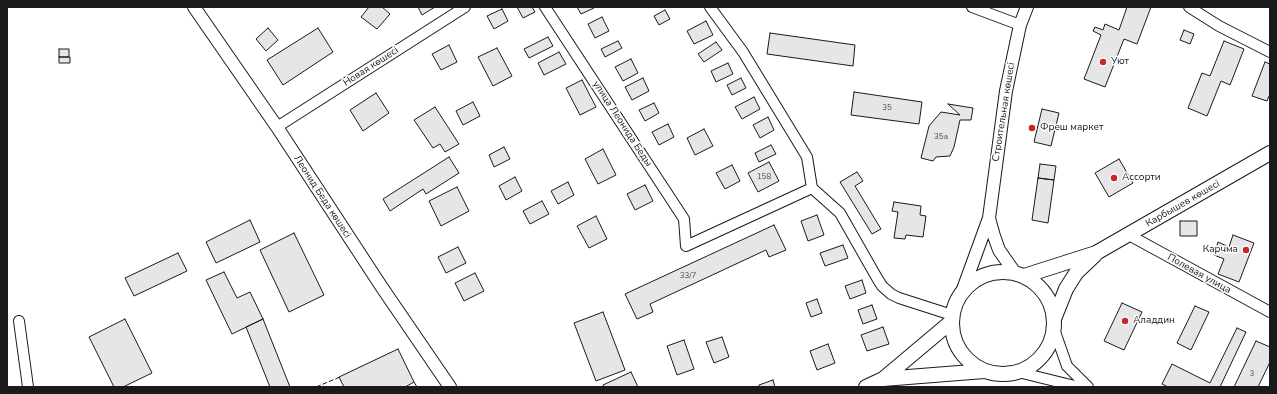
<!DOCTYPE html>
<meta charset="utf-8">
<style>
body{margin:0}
#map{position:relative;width:1277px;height:394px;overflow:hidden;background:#fff;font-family:"Nunito Sans",sans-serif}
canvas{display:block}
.frame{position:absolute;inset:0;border:8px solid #1a1a1a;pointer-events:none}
</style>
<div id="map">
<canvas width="1277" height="394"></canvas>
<div class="frame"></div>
</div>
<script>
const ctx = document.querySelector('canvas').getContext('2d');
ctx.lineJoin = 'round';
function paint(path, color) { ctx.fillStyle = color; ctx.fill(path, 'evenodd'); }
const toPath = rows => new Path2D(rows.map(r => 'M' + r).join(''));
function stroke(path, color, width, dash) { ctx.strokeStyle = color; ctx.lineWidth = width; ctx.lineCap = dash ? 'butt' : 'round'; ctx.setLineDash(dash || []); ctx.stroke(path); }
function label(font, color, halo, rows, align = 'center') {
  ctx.font = font + ' "Nunito Sans",sans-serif'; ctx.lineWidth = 3; ctx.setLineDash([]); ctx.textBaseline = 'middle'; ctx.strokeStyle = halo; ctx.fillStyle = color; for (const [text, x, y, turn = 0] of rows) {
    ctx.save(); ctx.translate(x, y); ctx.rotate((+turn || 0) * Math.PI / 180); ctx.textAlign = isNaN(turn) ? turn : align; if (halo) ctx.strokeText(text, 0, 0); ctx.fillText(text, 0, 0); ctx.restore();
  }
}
const building = toPath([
 [369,7,382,7,390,14,377,29,361,17,369,7],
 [418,7,435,7,422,15,418,7],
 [517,7,532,7,535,12,523,18,517,7],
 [577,7,593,7,594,8,581,14,577,7],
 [1127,7,1151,7,1137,44,1124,39,1105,87,1084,79,1101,35,1093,31,1095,27,1103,30,1105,24,1119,30,1127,7],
 [502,9,508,21,494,29,487,16,502,9],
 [665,10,670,19,659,25,654,16,665,10],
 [602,17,609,31,595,38,588,24,602,17],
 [706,21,713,35,694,44,687,31,706,21],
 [268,28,278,40,266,51,256,39,268,28],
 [318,28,333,52,283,85,267,60,318,28],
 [1184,30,1194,34,1190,44,1180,40,1184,30],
 [770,33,855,45,853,66,767,54,770,33],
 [548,37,553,46,529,58,524,49,548,37],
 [618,41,622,48,605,57,601,49,618,41],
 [1224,41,1244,49,1230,85,1221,81,1207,116,1188,108,1202,73,1210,76,1224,41],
 [716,42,722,50,704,62,698,54,716,42],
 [449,45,457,62,441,70,432,54,449,45],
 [497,48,512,76,493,86,478,57,497,48],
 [59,49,69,49,69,57,59,57,59,49],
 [559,52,566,64,544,75,538,63,559,52],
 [59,57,70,57,70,63,59,63,59,57],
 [631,59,638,73,623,81,615,67,631,59],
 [1265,62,1270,64,1270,96,1269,96,1267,101,1252,96,1265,62],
 [728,63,733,74,716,82,711,71,728,63],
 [643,78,649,91,632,100,625,87,643,78],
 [741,78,746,88,732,95,727,85,741,78],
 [582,80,596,107,580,115,566,88,582,80],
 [854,92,922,102,919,124,851,115,854,92],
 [376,93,389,113,363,131,350,110,376,93],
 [754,97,760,109,742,119,735,107,754,97],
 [473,102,480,116,463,125,456,111,473,102],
 [654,103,659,113,645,121,639,110,654,103],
 [948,104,973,108,971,120,960,120,954,147,950,156,936,157,933,161,921,158,929,126,941,112,960,115,948,104],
 [435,107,459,144,445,152,440,144,433,148,414,120,435,107],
 [1042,109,1059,113,1051,146,1034,142,1042,109],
 [768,117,774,130,760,138,753,125,768,117],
 [668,124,674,137,659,145,652,132,668,124],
 [704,129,713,146,695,155,687,138,704,129],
 [771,145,776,154,759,162,755,153,771,145],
 [504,147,510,159,494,167,489,155,504,147],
 [603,149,616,175,598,184,585,159,603,149],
 [449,157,459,173,426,194,423,189,390,211,383,199,449,157],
 [1119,159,1133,183,1109,197,1095,173,1119,159],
 [769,162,779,181,758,192,748,173,769,162],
 [1040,164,1056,166,1054,180,1038,178,1040,164],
 [732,165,740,181,725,189,716,173,732,165],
 [857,172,863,181,855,186,881,229,872,234,840,182,857,172],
 [515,177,522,191,506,200,499,186,515,177],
 [1038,178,1054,180,1048,223,1032,220,1038,178],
 [568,182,574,195,558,204,551,191,568,182],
 [645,185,653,201,635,210,627,194,645,185],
 [457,187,469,211,441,226,429,201,457,187],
 [542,201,549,214,530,224,523,211,542,201],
 [894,202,921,206,920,215,926,216,923,237,906,235,905,239,894,238,898,212,892,211,894,202],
 [817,215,824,235,808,241,801,221,817,215],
 [596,216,607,239,589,248,577,226,596,216],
 [250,220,260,242,216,263,206,242,250,220],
 [1180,221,1197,221,1197,236,1180,236,1180,221],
 [774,225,786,250,769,257,766,250,650,304,653,312,637,319,625,294,774,225],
 [294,233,324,295,289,312,260,250,294,233],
 [1233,235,1254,243,1239,282,1218,274,1224,259,1214,255,1218,242,1229,247,1233,235],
 [843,245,848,258,825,266,820,253,843,245],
 [458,247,466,263,446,273,438,257,458,247],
 [178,253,187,271,134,296,125,278,178,253],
 [224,272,237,298,250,292,263,319,232,334,206,280,224,272],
 [475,273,484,291,464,301,455,283,475,273],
 [862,280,866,293,850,299,845,286,862,280],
 [817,299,822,313,811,317,806,303,817,299],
 [1122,303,1142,312,1124,350,1104,341,1122,303],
 [872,305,877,319,863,324,858,310,872,305],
 [1195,306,1209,312,1191,350,1177,343,1195,306],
 [603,312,625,370,596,381,574,323,603,312],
 [125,319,152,373,123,387,114,387,89,337,125,319],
 [263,319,290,387,270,387,246,327,263,319],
 [883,327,889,344,867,351,861,335,883,327],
 [1237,328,1246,332,1220,387,1168,387,1162,384,1172,364,1210,383,1237,328],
 [722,337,729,357,714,363,706,342,722,337],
 [684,340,694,369,677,375,667,346,684,340],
 [1256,341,1270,347,1270,362,1258,387,1234,387,1256,341],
 [828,344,835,363,817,370,810,351,828,344],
 [398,349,414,382,405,387,344,387,339,377,398,349],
 [631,372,638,387,604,387,603,385,631,372],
 [773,380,775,387,759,387,759,385,773,380]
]);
paint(building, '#e6e6e6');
stroke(building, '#1a1a1a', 1);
const minor = toPath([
 [545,7,684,219,686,246,812,188],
 [710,7,743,52,807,157,812,188,840,213,877,278,882,286,891,294,899,298,952,315],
 [972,7,1020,25],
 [1189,7,1219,26,1270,52],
 [277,127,465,7],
 [1129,235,1270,312],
 [19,321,28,387],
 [1054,329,1067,366,1088,387],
 [1018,372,1079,387]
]);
const tertiary = toPath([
 [194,7,277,127,381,286,450,387],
 [989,218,994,236,999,250,1015,273],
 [962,292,989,218,1006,91,1020,25,1027,7]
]);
const secondary = toPath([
 '952 323a51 51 0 1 1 102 0a51 51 0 1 1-102 0Z',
 [1024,276,1096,253,1270,153],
 [1054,319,1066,289,1076,273,1095,255],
 [883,379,984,371],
 [866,387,883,379,952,321]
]);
stroke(minor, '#1a1a1a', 12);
stroke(tertiary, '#1a1a1a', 14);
stroke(secondary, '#1a1a1a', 16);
stroke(minor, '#fff', 10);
stroke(tertiary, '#fff', 12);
stroke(secondary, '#fff', 14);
stroke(toPath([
 [414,382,417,387],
 [316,387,340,377]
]), '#1a1a1a', 1, [5, 2]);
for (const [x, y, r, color] of [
 [1103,62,4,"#c62828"],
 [1032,128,4,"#c62828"],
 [1114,178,4,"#c62828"],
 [1246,250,4,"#c62828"],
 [1125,321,4,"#c62828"]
]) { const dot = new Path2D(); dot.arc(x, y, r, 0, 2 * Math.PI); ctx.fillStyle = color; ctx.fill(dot); stroke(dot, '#fff', 1.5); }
label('8px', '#4d4d4d', null, [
 ["35",887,108],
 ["35а",941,137],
 ["158",764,177],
 ["33/7",688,276],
 ["3",1252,374]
]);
label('10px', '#1a1a1a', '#fff', [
 ["Уют",1111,62],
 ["Фреш маркет",1040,128],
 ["Ассорти",1122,178],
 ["Карчма",1238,250,"right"],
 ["Аладдин",1133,321]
], 'left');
label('10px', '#1a1a1a', '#fff', [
 ["Новая көшесі",371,67,-33],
 ["Строительная көшесі",1004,112,-81],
 ["улица Леонида Беды",622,124,57],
 ["Леонид Беда көшесі",322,197,57],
 ["Карбышев көшесі",1183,204,-30],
 ["Полевая улица",1199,274,29]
]);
</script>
